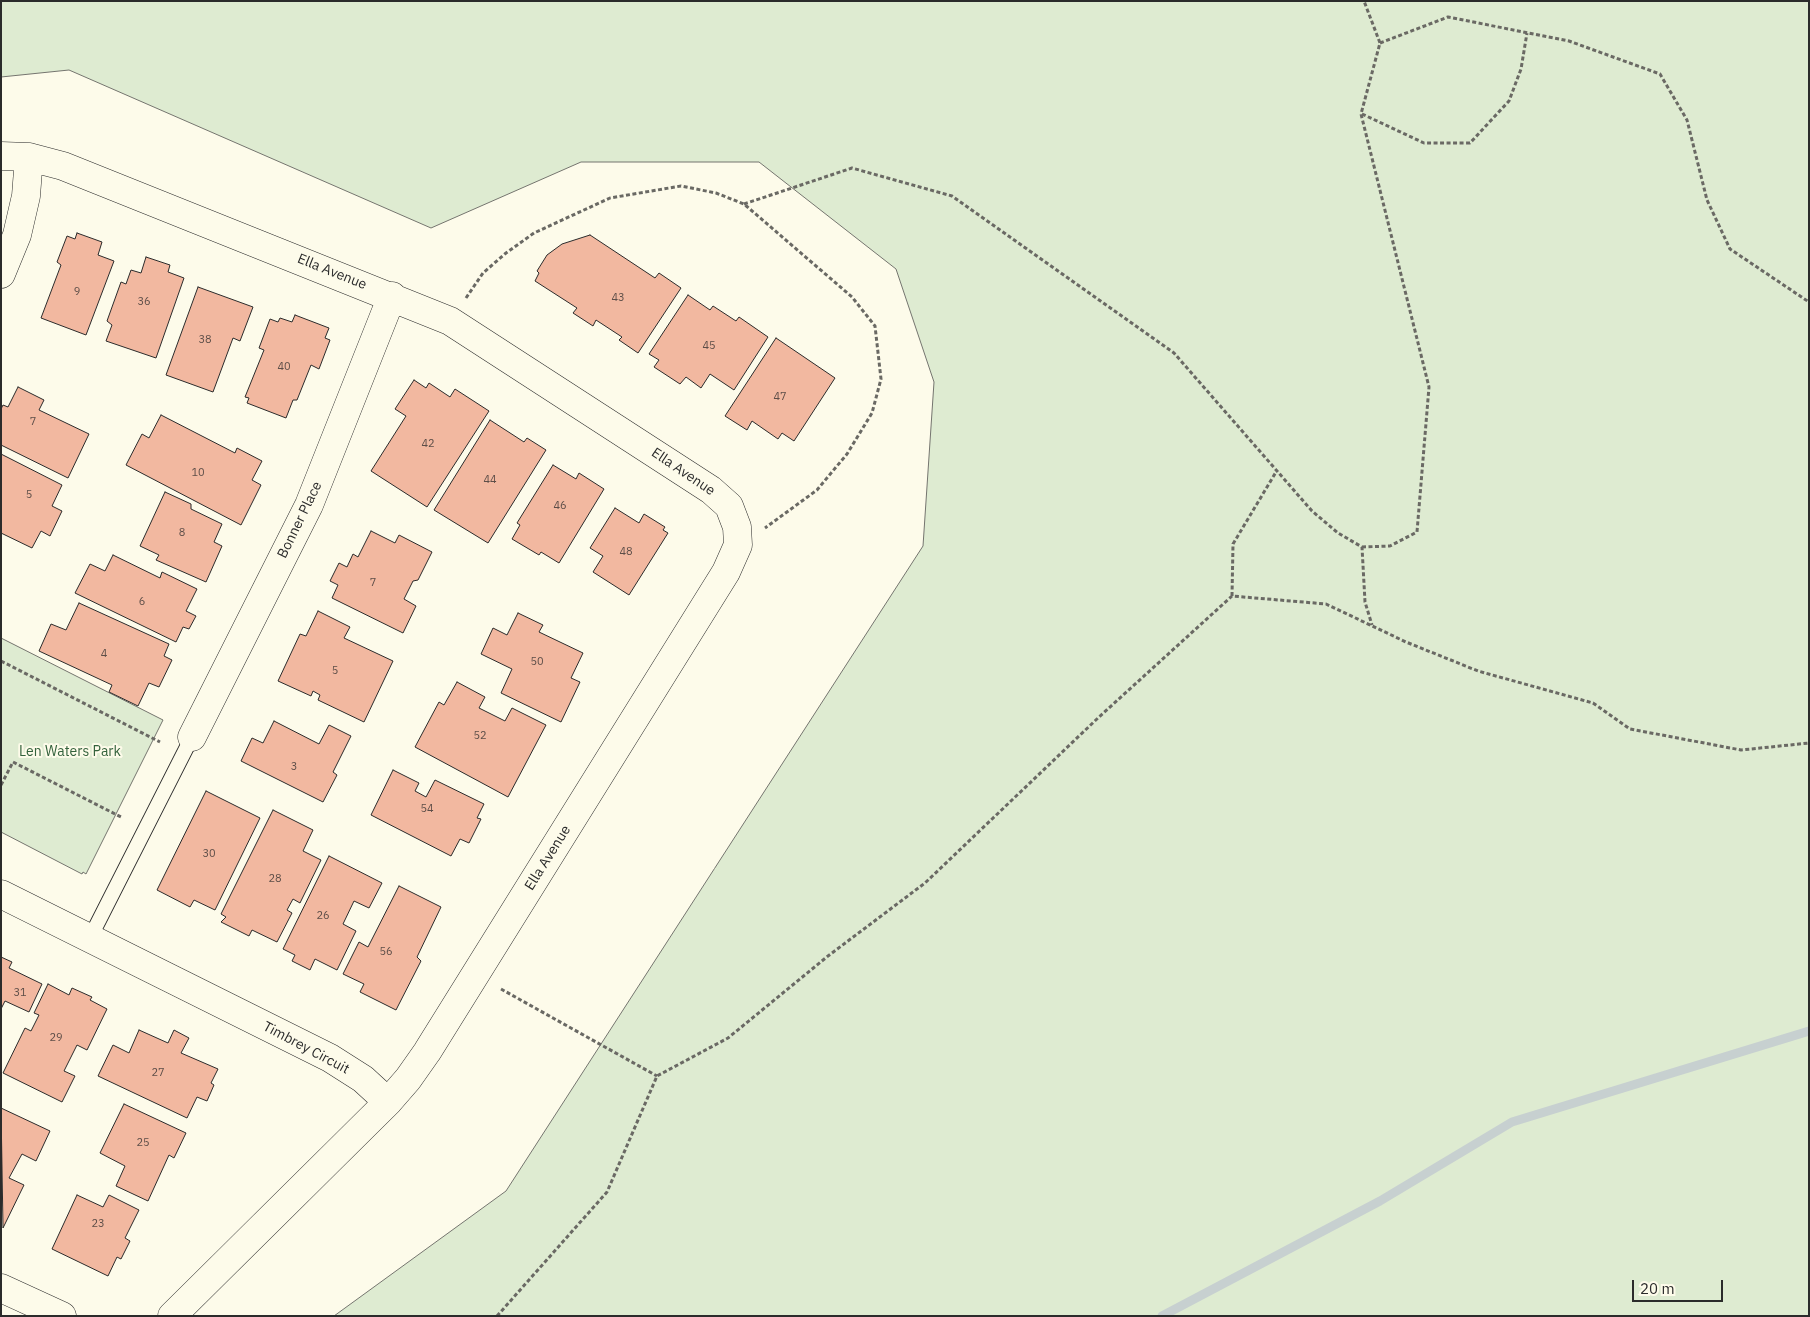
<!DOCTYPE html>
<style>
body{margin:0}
#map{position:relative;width:1810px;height:1317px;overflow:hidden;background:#fdfbea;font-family:"IBM Plex Sans",sans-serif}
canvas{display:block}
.frame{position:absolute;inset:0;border:2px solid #2b2b2b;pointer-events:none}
.scale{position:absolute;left:1632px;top:1280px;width:91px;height:22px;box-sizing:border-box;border:2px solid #2b2b2b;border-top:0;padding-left:6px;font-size:15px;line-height:18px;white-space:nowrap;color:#2b2b2b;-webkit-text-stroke:4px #fdfbea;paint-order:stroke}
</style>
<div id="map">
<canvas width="1810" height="1317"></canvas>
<div class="frame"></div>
<div class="scale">20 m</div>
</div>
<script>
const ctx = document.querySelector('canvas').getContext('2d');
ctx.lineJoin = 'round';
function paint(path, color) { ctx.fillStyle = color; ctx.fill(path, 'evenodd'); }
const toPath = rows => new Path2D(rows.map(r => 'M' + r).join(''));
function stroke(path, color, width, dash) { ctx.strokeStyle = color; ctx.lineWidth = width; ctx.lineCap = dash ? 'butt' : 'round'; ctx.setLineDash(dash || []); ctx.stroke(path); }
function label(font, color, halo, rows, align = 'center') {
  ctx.font = font + ' "IBM Plex Sans",sans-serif'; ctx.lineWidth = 4; ctx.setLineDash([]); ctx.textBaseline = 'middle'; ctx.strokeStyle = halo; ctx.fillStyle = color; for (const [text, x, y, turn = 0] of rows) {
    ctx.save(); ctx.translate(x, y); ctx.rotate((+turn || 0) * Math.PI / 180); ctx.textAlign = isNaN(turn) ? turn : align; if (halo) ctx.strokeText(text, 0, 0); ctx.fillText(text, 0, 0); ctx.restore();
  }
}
const green = toPath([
 [1,1,1809,1,1809,1316,334,1316,506,1191,923,546,934,382,896,269,759,162,581,162,431,228,69,70,1,77,1,1],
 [1,638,163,720,86,874,83,872,82,874,1,832,1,638]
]);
paint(green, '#deebd1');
stroke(green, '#74746e', 1);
stroke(toPath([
 [1162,1316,1380,1201,1512,1122,1809,1031]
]), '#c7d0d0', 9);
const building = toPath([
 [77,233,102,242,98,255,114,261,86,335,41,318,61,265,57,262,67,236,75,239,77,233],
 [590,235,655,278,659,273,681,288,638,353,619,340,622,337,596,320,593,326,573,313,577,308,535,281,539,273,537,271,547,255,562,244,590,235],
 [146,257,170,265,168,272,184,278,156,358,106,341,112,325,107,321,121,282,126,284,131,270,141,273,146,257],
 [198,287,253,307,240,341,233,338,213,392,166,375,198,287],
 [688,295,710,310,713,306,736,321,739,317,768,337,734,390,710,374,701,388,686,377,680,384,654,367,659,360,649,354,688,295],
 [295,315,329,328,325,338,330,340,319,369,311,365,297,400,293,400,286,418,247,403,249,398,245,397,264,350,259,348,270,319,278,322,280,318,292,322,295,315],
 [776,338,835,378,794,441,782,433,778,439,752,421,747,430,725,416,776,338],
 [414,380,426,388,429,383,450,397,455,389,489,411,427,507,371,471,406,416,395,409,414,380],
 [18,387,44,400,39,410,89,434,68,478,1,445,1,409,3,405,8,407,18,387],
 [161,415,235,453,237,448,262,461,252,480,261,485,241,525,126,465,142,434,149,438,161,415],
 [490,420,524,442,527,438,546,450,488,543,434,510,490,420],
 [1,454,62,485,52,506,62,511,50,536,41,531,32,548,1,533,1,454],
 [553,465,576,479,579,473,604,489,559,563,541,552,539,555,512,539,520,525,517,523,553,465],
 [165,492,191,504,191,509,222,524,214,542,222,546,206,582,156,560,159,555,140,546,165,492],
 [615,508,639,523,644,514,665,527,663,530,668,533,629,595,593,572,603,556,590,548,615,508],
 [371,531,395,543,399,535,432,552,418,580,413,581,404,599,416,606,403,633,332,598,338,585,330,581,339,563,347,567,353,554,358,557,371,531],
 [113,555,160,578,162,572,197,589,186,611,196,616,189,629,183,627,176,642,75,593,90,564,105,571,113,555],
 [79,603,169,644,164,656,172,660,159,687,149,683,138,706,109,692,112,685,39,651,51,624,66,630,79,603],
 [318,611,350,627,344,638,393,661,364,722,318,700,320,695,313,691,311,696,278,681,300,634,306,636,318,611],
 [518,613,543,625,539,632,583,653,571,678,580,682,561,722,501,693,512,669,481,654,493,628,507,635,518,613],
 [457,682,485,697,479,708,505,721,512,708,546,725,508,797,415,747,439,702,444,705,457,682],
 [274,721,319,744,329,725,351,736,333,772,337,775,323,802,241,761,252,738,263,743,274,721],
 [393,770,419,783,415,791,426,797,435,780,484,804,477,818,481,819,469,843,460,839,451,856,371,815,393,770],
 [206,791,260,818,215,910,194,900,190,907,157,890,206,791],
 [273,810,313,830,303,851,321,860,300,903,293,899,287,910,292,913,277,942,252,930,249,936,221,922,226,917,221,914,273,810],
 [329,856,382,883,369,908,354,901,343,924,356,931,337,970,315,959,310,970,292,961,295,955,283,949,329,856],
 [399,886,441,907,417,957,421,961,396,1010,360,992,364,984,343,974,359,942,368,947,399,886],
 [1,957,12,962,9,968,42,984,29,1012,5,1001,1,1009,1,957],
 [48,984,69,995,72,988,92,997,90,1000,107,1009,87,1050,77,1045,64,1071,75,1076,62,1102,3,1073,25,1028,31,1031,39,1015,34,1013,48,984],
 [139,1030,168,1043,174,1030,189,1038,181,1053,218,1069,211,1083,214,1085,207,1101,197,1097,187,1118,98,1076,113,1045,129,1053,139,1030],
 [124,1104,186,1133,174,1158,169,1155,148,1201,116,1186,125,1166,100,1153,124,1104],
 [1,1108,50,1131,36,1161,22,1154,9,1178,24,1185,3,1228,1,1108],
 [77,1195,103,1207,109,1195,139,1210,125,1238,130,1241,121,1259,117,1257,108,1276,52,1249,77,1195]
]);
paint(building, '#f2b8a0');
stroke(building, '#2b2b2b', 1);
const lane = toPath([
 [90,938,192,737]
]);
const street = toPath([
 [1,156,29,157,63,166,450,321,711,490,729,506,737,527,738,545,726,572,427,1052,408,1079,388,1102],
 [1,274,17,235,26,196,29,157],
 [192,737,309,505,392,296],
 [1,894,330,1058,363,1079,388,1102,172,1316],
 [1,1288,62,1316]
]);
stroke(lane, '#2b2b2b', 16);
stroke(street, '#2b2b2b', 29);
stroke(toPath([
 [1380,43,1448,17,1569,41,1660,74,1687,120,1707,200,1730,249,1809,302],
 [1362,114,1424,143,1470,143,1509,101,1521,69,1527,33],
 [744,204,852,168,952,196,1174,353,1312,511,1338,533,1362,547,1365,602,1372,625],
 [466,298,483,273,506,253,534,233,610,198,681,186,716,193,744,204,852,297,875,326,881,379,872,413,847,454,817,490,765,528],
 [1362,547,1390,546,1417,532,1429,387,1361,114,1380,43,1364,1],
 [1232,596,1233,544,1276,472],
 [1,661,160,742],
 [1,785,13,762,121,817],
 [501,989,657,1076],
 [497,1316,607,1192,657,1076,728,1038,828,956,925,883,1099,717,1232,596,1326,604,1406,642,1478,671,1593,703,1630,729,1741,750,1809,743]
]), '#6a6964', 3, [4, 2.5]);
stroke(lane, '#fdfbea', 14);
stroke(street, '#fdfbea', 28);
label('11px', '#5d4e48', null, [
 ["9",77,292],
 ["43",618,298],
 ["36",144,302],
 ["38",205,340],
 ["45",709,346],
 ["40",284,367],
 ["47",780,397],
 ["7",33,422],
 ["42",428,444],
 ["10",198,473],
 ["44",490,480],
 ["5",29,495],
 ["46",560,506],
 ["8",182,533],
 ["48",626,552],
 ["7",373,583],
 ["6",142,602],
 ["4",104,654],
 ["50",537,662],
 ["5",335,671],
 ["52",480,736],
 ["3",294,767],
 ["54",427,809],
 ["30",209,854],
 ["28",275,879],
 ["26",323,916],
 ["56",386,952],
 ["31",20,993],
 ["29",56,1038],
 ["27",158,1073],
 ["25",143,1143],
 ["23",98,1224]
]);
label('14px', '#2b2b2b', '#fdfbea', [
 ["Ella Avenue",332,272,22],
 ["Ella Avenue",683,472,34],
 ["Bonner Place",300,520,-64],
 ["Ella Avenue",548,858,-58],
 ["Timbrey Circuit",306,1048,28]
]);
label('14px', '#34623c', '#fdfbea', [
 ["Len Waters Park",70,752]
]);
</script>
